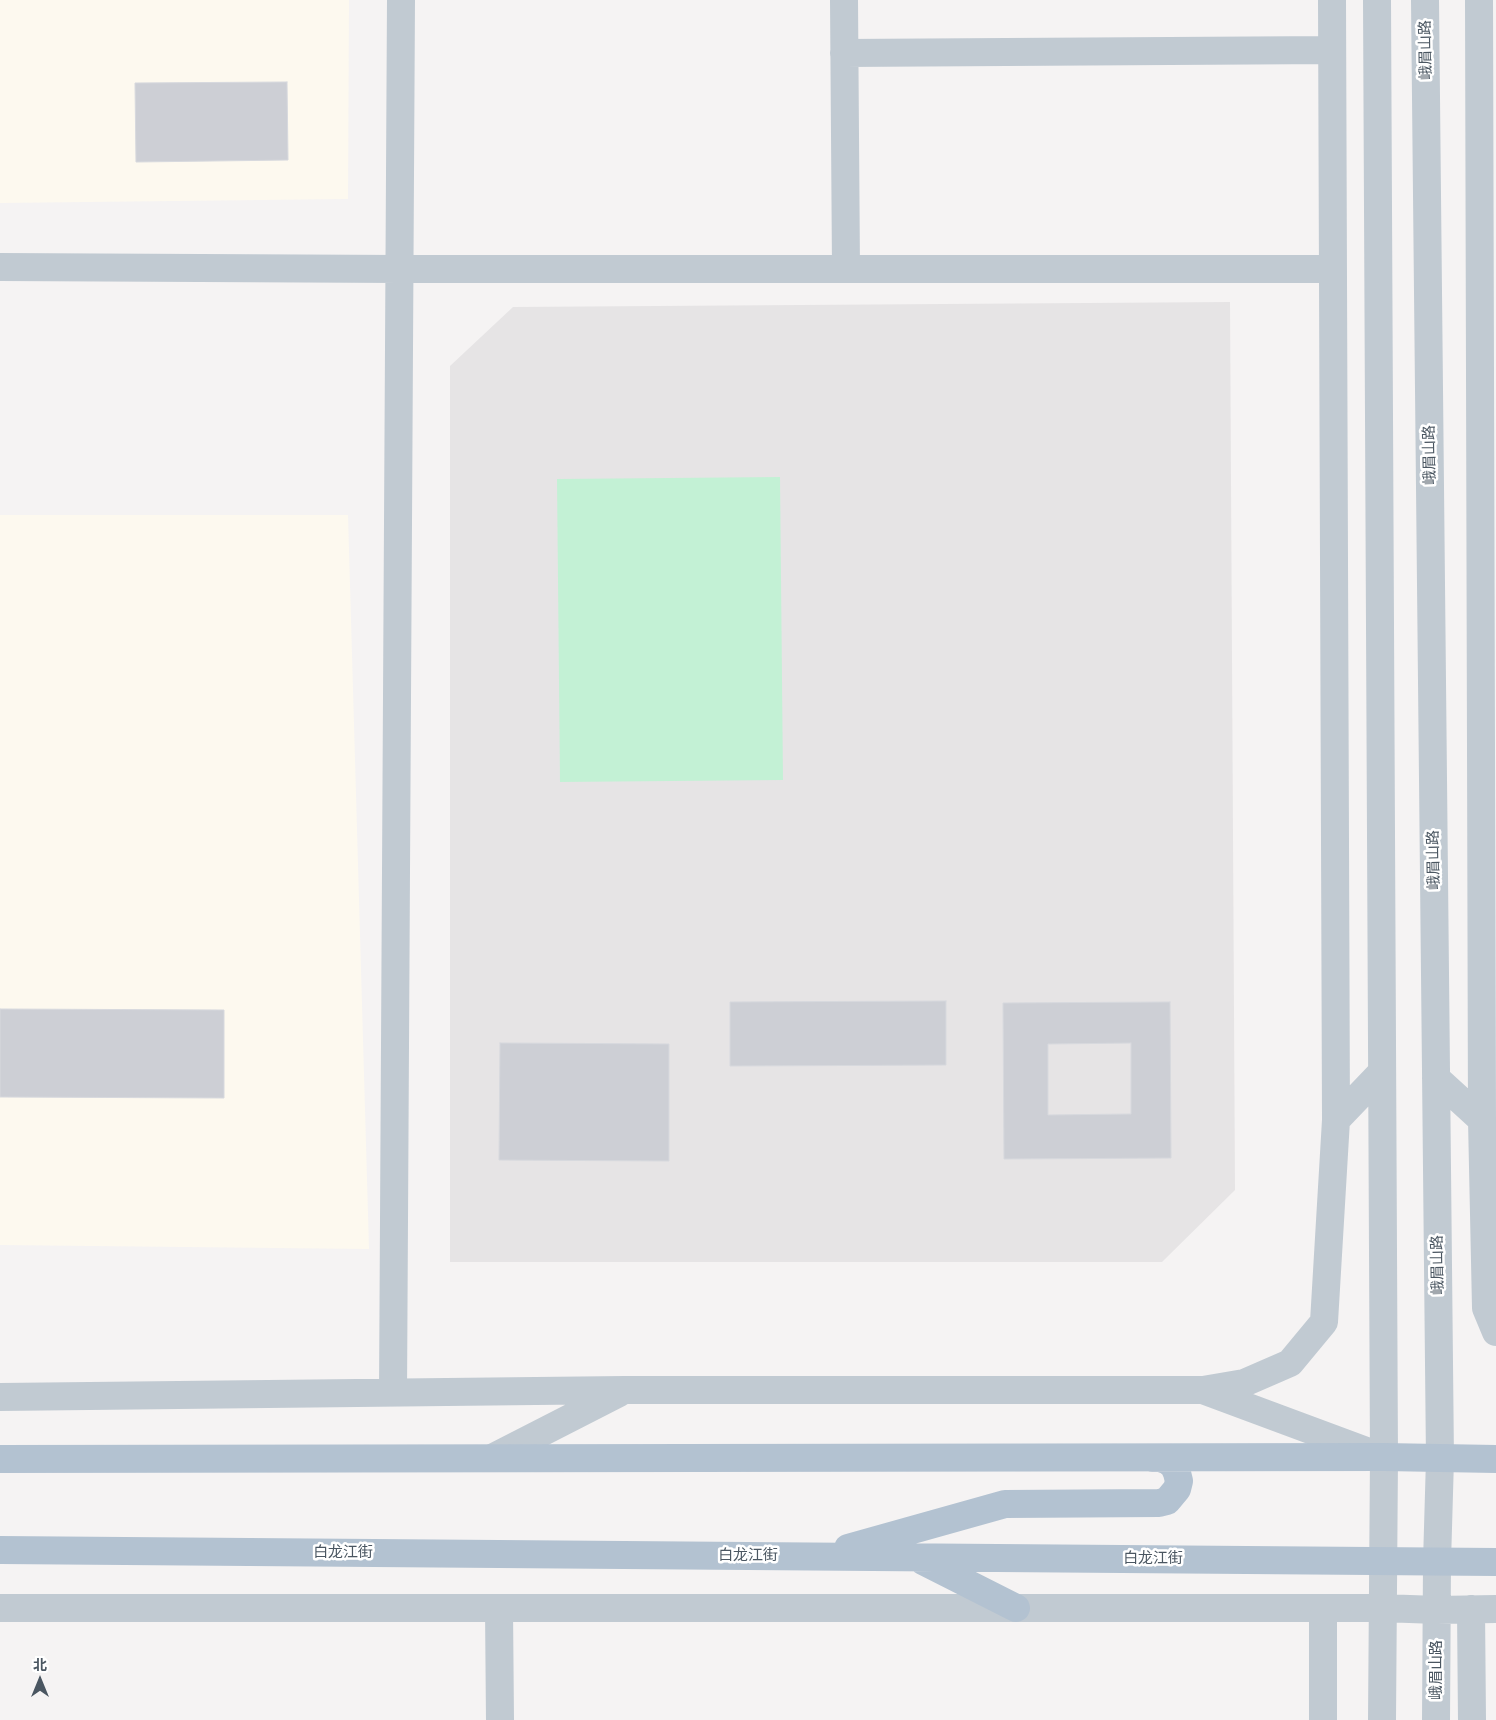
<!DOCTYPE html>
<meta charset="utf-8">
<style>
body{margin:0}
#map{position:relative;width:1496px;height:1720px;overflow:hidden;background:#f5f3f3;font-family:Helvetica,"Noto Sans SC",sans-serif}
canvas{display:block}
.north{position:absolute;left:15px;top:1655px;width:50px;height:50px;-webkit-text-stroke:4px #fff;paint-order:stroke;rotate:0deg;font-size:14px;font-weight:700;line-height:20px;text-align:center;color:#4a5661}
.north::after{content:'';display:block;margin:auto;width:18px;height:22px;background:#4a5661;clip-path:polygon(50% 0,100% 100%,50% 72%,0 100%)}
</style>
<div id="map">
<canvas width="1496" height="1720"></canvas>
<div class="north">北</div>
</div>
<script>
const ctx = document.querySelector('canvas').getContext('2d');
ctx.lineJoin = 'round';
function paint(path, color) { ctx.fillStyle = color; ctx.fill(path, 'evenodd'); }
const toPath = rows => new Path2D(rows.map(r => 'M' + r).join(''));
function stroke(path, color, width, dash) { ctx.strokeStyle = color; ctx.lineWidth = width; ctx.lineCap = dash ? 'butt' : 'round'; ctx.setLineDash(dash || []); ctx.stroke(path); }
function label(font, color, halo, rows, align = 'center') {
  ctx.font = font + ' Helvetica,"Noto Sans SC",sans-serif'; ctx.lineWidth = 5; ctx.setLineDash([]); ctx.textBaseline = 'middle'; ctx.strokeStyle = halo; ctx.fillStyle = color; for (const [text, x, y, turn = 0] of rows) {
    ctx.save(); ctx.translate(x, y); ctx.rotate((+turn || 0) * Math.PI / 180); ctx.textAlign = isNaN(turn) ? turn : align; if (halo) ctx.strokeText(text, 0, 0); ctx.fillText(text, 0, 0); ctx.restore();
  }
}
paint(toPath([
 [0,0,349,0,348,199,0,203],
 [0,515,348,515,369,1249,0,1245]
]), '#fdf9ef');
paint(toPath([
 [1230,302,1235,1190,1162,1262,450,1262,450,366,513,307]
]), '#e6e4e5');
paint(toPath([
 [780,477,783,780,560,782,557,479]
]), '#c3f1d5');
const building = toPath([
 [287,82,288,160,136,162,135,83,287,82],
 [946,1001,946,1065,730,1066,730,1002,946,1001],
 [1170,1002,1171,1158,1004,1159,1003,1003,1170,1002],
 [1131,1043,1131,1114,1048,1115,1048,1044,1131,1043],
 [0,1009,224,1010,224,1098,0,1097,0,1009],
 [500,1043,669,1044,669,1161,499,1160,500,1043]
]);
paint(building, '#cdcfd5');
stroke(building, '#d7d9de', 1);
stroke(toPath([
 [844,0,846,269],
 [1332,0,1336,1120],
 [1377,0,1384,1457,1382,1720],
 [1425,0,1440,1459,1437,1562,1436,1720],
 [1479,0,1482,1120],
 [844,53,1332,50],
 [0,267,400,269,1333,269],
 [1436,1078,1482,1120,1486,1308,1496,1332],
 [1205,1391,1380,1456],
 [393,1392,401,0],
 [0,1397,625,1390,1203,1390,1244,1383,1290,1363,1324,1322,1336,1120,1382,1072],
 [492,1458,619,1393],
 [0,1608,1382,1608,1437,1610,1496,1609],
 [499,1608,500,1720],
 [1323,1608,1323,1720],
 [1471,1609,1472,1720]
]), '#c1cad2', 28);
stroke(toPath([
 [0,1459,1384,1457,1496,1459],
 [848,1548,1005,1504,1159,1503,1167,1501,1177,1489,1179,1481,1177,1473,1174,1466,1168,1461,1160,1458,1152,1458],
 [0,1550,1496,1562],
 [923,1561,1016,1608]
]), '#b3c2d1', 28);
label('15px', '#4a5661', '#fff', [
 ["峨眉山路",1426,50,-91],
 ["峨眉山路",1430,455,-91],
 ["峨眉山路",1434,860,-91],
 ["峨眉山路",1438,1265,-91],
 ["白龙江街",343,1553],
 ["白龙江街",748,1556],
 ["白龙江街",1153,1559],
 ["峨眉山路",1437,1670,-90]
]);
</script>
